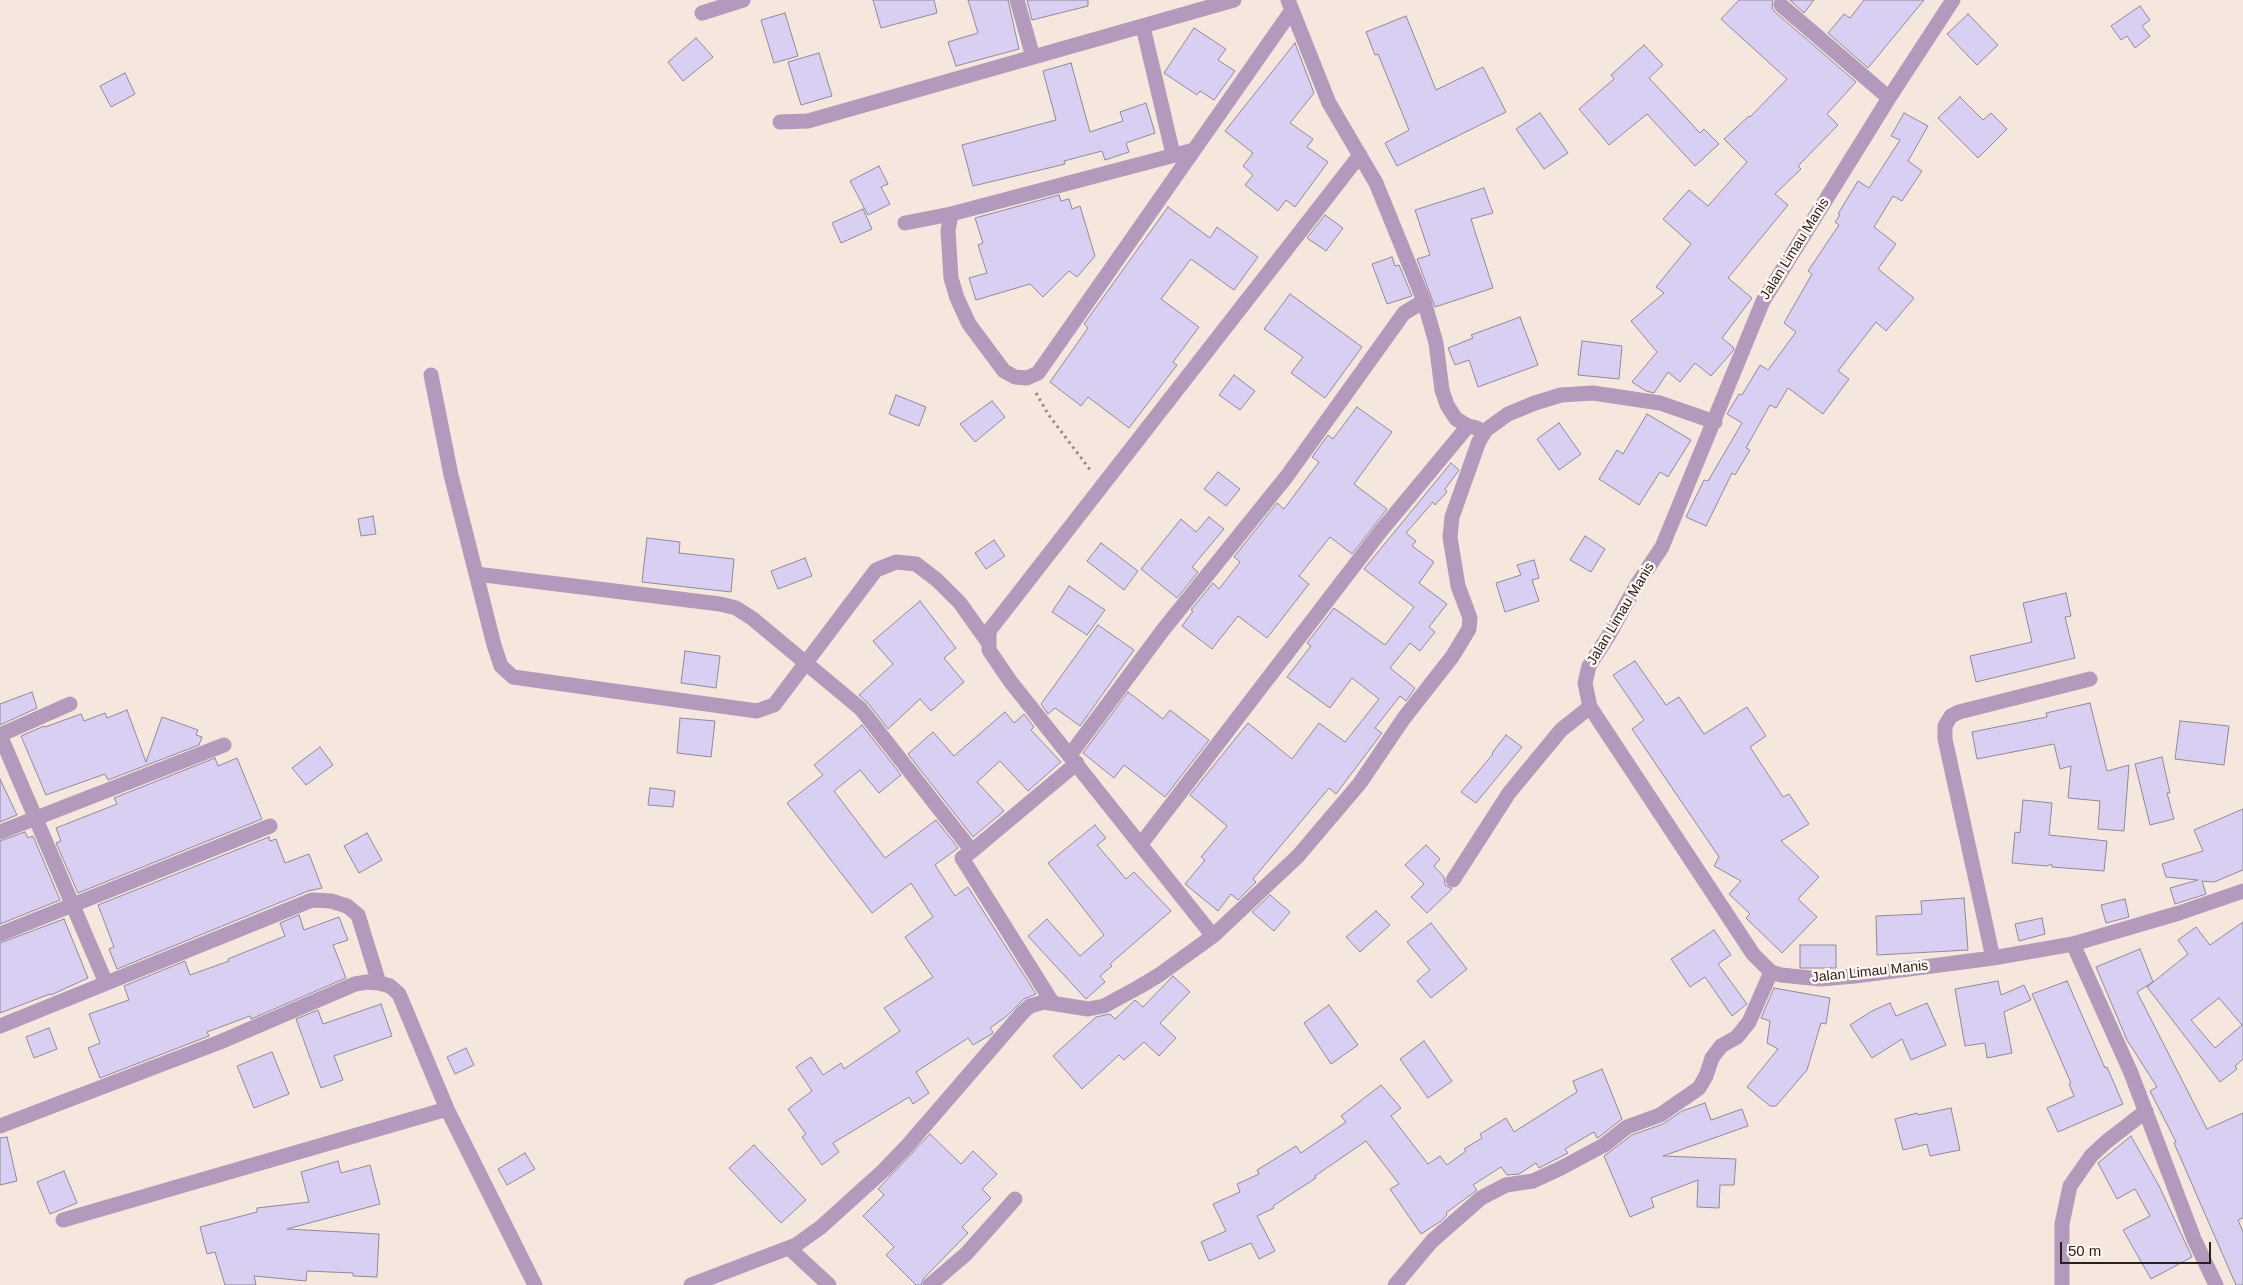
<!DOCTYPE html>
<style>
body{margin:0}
#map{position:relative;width:2243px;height:1285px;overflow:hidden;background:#f6e7de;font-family:Helvetica,sans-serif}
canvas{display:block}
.scale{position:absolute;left:2060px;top:1242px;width:151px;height:22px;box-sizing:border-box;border:2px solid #28221f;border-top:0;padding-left:6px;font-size:15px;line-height:18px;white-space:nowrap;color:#28221f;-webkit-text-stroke:4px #fff6f0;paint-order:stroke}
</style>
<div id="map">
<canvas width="2243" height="1285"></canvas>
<div class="scale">50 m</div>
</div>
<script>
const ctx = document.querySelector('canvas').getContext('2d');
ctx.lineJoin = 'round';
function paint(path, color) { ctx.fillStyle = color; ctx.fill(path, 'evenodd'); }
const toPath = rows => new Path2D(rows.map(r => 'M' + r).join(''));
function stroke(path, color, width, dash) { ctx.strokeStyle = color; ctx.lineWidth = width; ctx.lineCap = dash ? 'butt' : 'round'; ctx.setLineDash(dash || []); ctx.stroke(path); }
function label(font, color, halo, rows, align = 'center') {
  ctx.font = font + ' Helvetica,sans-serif'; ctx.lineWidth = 5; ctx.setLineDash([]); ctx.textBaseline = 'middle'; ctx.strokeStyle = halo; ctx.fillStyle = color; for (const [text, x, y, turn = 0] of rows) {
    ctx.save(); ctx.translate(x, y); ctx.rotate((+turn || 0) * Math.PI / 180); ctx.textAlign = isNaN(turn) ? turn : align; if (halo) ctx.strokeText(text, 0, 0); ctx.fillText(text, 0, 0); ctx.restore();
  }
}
const building = toPath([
 [873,0,934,0,937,13,881,28,873,0],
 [968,0,1008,0,1019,49,956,66,948,42,978,33,968,0],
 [1027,0,1088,0,1088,6,1032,20,1027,0],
 [1739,0,1773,0,1772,8,1775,12,1856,82,1827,114,1838,125,1798,166,1801,169,1775,194,1788,205,1728,278,1752,298,1722,338,1734,348,1733,351,1711,376,1695,363,1680,382,1668,372,1654,393,1646,391,1632,382,1657,352,1631,321,1664,293,1656,287,1691,244,1663,219,1689,190,1708,206,1747,162,1724,139,1749,116,1750,117,1787,79,1721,19,1739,0],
 [1790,0,1814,0,1804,13,1790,0],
 [1864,0,1924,0,1868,68,1828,33,1844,14,1850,18,1864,0],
 [2140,6,2150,20,2142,26,2150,36,2135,48,2127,36,2121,40,2111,26,2140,6],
 [785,13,798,56,774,63,761,20,785,13],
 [1968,14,1998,45,1977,65,1947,34,1968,14],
 [1406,16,1436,90,1483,67,1506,112,1397,166,1385,143,1409,130,1378,54,1375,55,1366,32,1406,16],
 [1194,28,1226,49,1218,60,1235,71,1214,100,1200,91,1197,95,1164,73,1194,28],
 [696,38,713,57,683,81,668,62,696,38],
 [1295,43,1314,93,1290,123,1313,139,1307,147,1328,162,1295,207,1286,200,1278,211,1245,185,1253,175,1243,166,1253,153,1225,131,1295,43],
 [1644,45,1663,65,1649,78,1700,133,1704,129,1719,144,1695,166,1647,114,1609,145,1579,109,1614,79,1611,75,1644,45],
 [819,53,832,96,801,105,788,62,819,53],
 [1071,63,1090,132,1123,121,1120,112,1146,103,1155,133,1126,143,1129,152,1105,160,1102,151,1064,161,1065,164,1057,166,973,186,962,145,1056,120,1043,71,1071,63],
 [125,73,135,94,111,107,100,86,125,73],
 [1960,97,1983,120,1991,113,2007,129,1978,158,1938,118,1960,97],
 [1540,113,1568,153,1544,169,1516,129,1540,113],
 [1904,113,1928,126,1908,161,1922,171,1902,201,1893,196,1874,227,1896,244,1878,269,1914,298,1886,331,1876,322,1838,371,1849,379,1823,414,1788,388,1776,408,1770,405,1746,448,1750,450,1735,475,1732,473,1706,526,1686,517,1704,480,1708,481,1742,423,1727,414,1739,394,1742,395,1760,365,1768,370,1796,332,1784,323,1812,274,1808,271,1839,225,1835,222,1840,215,1838,214,1858,181,1869,188,1900,140,1891,136,1904,113],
 [879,166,888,184,881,187,890,204,868,215,850,181,879,166],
 [1484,188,1493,213,1471,219,1493,288,1435,307,1417,259,1430,255,1415,210,1484,188],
 [1059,195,1061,201,1069,199,1072,209,1080,206,1095,256,1077,277,1069,271,1043,297,1030,284,976,300,969,278,987,273,978,245,983,243,975,218,1059,195],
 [1168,207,1210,238,1217,227,1258,257,1234,290,1191,259,1161,299,1199,327,1173,362,1177,365,1129,428,1088,397,1081,406,1050,382,1088,328,1084,324,1168,207],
 [863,209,872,229,841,243,832,223,863,209],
 [1325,215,1343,228,1326,251,1307,238,1325,215],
 [1392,257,1395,266,1399,265,1412,296,1387,304,1372,264,1392,257],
 [1290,294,1362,347,1325,398,1291,373,1303,357,1264,329,1290,294],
 [1520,317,1538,365,1478,387,1469,360,1455,365,1448,348,1473,338,1471,335,1520,317],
 [1582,341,1622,346,1619,379,1578,375,1582,341],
 [1234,375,1255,391,1240,410,1219,395,1234,375],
 [896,395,926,407,919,426,889,414,896,395],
 [992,401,1005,417,975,442,960,424,992,401],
 [1357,407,1392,432,1354,484,1387,509,1352,554,1330,537,1299,576,1309,584,1267,638,1238,616,1212,649,1182,626,1193,611,1191,610,1213,583,1219,589,1240,562,1234,557,1277,503,1284,509,1319,462,1312,457,1328,435,1333,439,1357,407],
 [1647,414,1691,440,1668,477,1660,472,1639,505,1599,479,1617,450,1623,454,1647,414],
 [1559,423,1581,454,1559,470,1537,439,1559,423],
 [1451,463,1459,470,1445,489,1447,492,1435,505,1433,502,1406,533,1416,541,1412,546,1434,562,1419,583,1447,604,1429,627,1435,632,1420,651,1410,643,1390,668,1415,688,1406,701,1400,696,1375,728,1382,733,1336,794,1329,788,1253,879,1256,882,1238,900,1231,894,1218,911,1185,884,1205,860,1201,857,1227,826,1190,795,1248,723,1292,759,1319,723,1345,742,1379,699,1352,678,1330,708,1287,677,1311,646,1307,643,1334,608,1385,645,1414,607,1364,569,1451,463],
 [1218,472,1240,489,1226,506,1204,489,1218,472],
 [373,516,376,534,361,536,358,519,373,516],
 [1209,517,1224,529,1192,567,1198,572,1177,598,1141,569,1181,519,1196,532,1209,517],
 [1585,536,1605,549,1591,572,1570,560,1585,536],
 [647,538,680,542,679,553,734,559,731,592,642,582,647,538],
 [994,540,1005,556,986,569,975,553,994,540],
 [1101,543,1138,571,1124,590,1087,561,1101,543],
 [805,558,812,576,778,589,771,571,805,558],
 [1534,560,1539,578,1532,580,1539,601,1505,612,1496,583,1521,575,1517,565,1534,560],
 [1069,586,1105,610,1087,635,1052,612,1069,586],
 [2066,593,2071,616,2065,617,2075,658,1976,682,1970,656,2032,642,2023,603,2066,593],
 [920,601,956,648,944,658,964,682,931,711,920,699,888,729,868,703,859,695,893,664,873,641,920,601],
 [1098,625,1134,650,1080,726,1055,708,1048,714,1041,704,1098,625],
 [685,651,720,656,716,688,681,683,685,651],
 [1635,661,1666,705,1679,697,1704,734,1747,707,1766,736,1750,747,1783,797,1789,794,1809,824,1781,841,1819,877,1798,899,1817,917,1782,953,1746,918,1750,914,1729,894,1741,881,1714,866,1719,857,1632,729,1644,720,1613,675,1635,661],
 [32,692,37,708,0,725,0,704,32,692],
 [1128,692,1163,719,1170,710,1209,740,1165,797,1124,765,1114,778,1083,753,1128,692],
 [2090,703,2107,771,2129,765,2124,831,2098,829,2100,801,2068,798,2071,766,2060,769,2054,744,1977,759,1972,732,2047,717,2046,713,2090,703],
 [127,710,146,762,162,717,198,730,196,735,202,737,199,745,108,780,105,774,46,795,21,736,44,726,45,727,81,714,84,721,105,713,107,718,127,710],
 [1005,712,1014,723,1024,714,1034,727,1031,730,1061,762,1028,791,1000,761,977,782,1004,811,973,837,908,754,933,732,954,756,1005,712],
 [680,718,715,721,711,757,677,753,680,718],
 [2180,721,2229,726,2224,765,2175,759,2180,721],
 [862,725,901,775,879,793,860,770,834,791,885,858,936,820,958,848,935,865,955,896,968,887,1036,994,1024,999,1007,1016,990,1028,993,1032,992,1034,973,1045,968,1038,916,1072,929,1093,913,1104,909,1097,833,1143,839,1152,822,1165,802,1137,806,1134,788,1109,812,1091,796,1067,811,1057,823,1075,841,1063,844,1069,900,1031,884,1008,933,977,905,937,933,917,911,883,872,913,787,803,823,775,814,765,862,725],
 [1506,735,1522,747,1476,803,1461,792,1493,754,1492,753,1506,735],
 [320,747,333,765,306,785,292,768,320,747],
 [2162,757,2170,793,2167,793,2174,819,2150,825,2135,764,2162,757],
 [215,758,218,766,237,758,262,819,78,893,56,843,61,841,56,828,117,804,114,798,215,758],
 [0,779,17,815,0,822,0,779],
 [650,788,675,791,673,807,648,805,650,788],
 [2023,800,2052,803,2049,835,2107,841,2104,871,2052,867,2051,864,2047,866,2012,863,2015,832,2020,833,2023,800],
 [2243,809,2243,870,2214,882,2202,881,2206,894,2175,904,2170,888,2198,880,2166,877,2162,864,2203,851,2194,830,2243,809],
 [1095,825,1106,838,1097,845,1126,879,1134,872,1171,911,1110,964,1112,966,1100,976,1105,982,1086,999,1028,936,1047,919,1080,956,1104,935,1048,863,1095,825],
 [25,832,28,838,33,836,60,900,0,924,0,841,25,832],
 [367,833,382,860,359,873,344,846,367,833],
 [269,837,270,841,276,839,285,863,309,854,322,888,308,891,117,969,109,949,114,947,98,905,269,837],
 [1426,845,1440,859,1434,866,1444,877,1445,885,1452,889,1427,913,1411,897,1424,884,1405,865,1426,845],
 [1270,895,1290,912,1274,931,1252,912,1270,895],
 [1964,898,1968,950,1877,955,1876,916,1922,914,1921,901,1964,898],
 [2125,899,2129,917,2106,923,2101,905,2125,899],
 [1376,911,1390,925,1360,952,1346,937,1376,911],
 [299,915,304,930,339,917,348,940,333,945,346,978,251,1019,250,1016,207,1032,209,1036,100,1078,88,1048,100,1043,89,1014,129,1000,124,986,185,961,190,975,229,961,228,959,285,936,280,923,299,915],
 [2042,918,2045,934,2019,941,2015,924,2042,918],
 [64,919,88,978,51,995,50,994,0,1013,0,943,64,919],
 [2243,922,2243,1059,2235,1066,2237,1069,2220,1082,2147,987,2188,954,2178,940,2196,927,2210,945,2243,922],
 [2219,998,2242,1025,2215,1048,2191,1020,2219,998],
 [1431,923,1467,969,1431,998,1417,981,1430,970,1407,942,1431,923],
 [1714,930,1731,955,1718,964,1747,1004,1732,1016,1705,977,1690,987,1671,959,1714,930],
 [1800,945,1836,945,1836,968,1800,968,1800,945],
 [2140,949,2153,982,2137,992,2207,1129,2243,1113,2243,1218,2238,1220,2243,1232,2243,1285,2236,1285,2174,1143,2176,1142,2150,1091,2157,1087,2127,1040,2096,967,2140,949],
 [1173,976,1190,992,1160,1023,1176,1038,1159,1056,1144,1042,1124,1060,1119,1055,1082,1089,1053,1056,1096,1017,1110,1014,1115,1019,1135,1000,1143,1007,1173,976],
 [1998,981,2001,995,2024,985,2031,1000,2004,1012,2012,1053,1987,1058,1985,1043,1965,1046,1955,989,1998,981],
 [2067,981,2105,1068,2107,1067,2123,1104,2058,1132,2047,1108,2074,1096,2069,1084,2071,1083,2032,994,2067,981],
 [1774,988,1830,998,1826,1024,1821,1023,1807,1070,1776,1106,1770,1106,1747,1087,1778,1049,1767,1043,1770,1021,1761,1018,1774,988],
 [1890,1003,1896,1016,1927,1003,1946,1045,1911,1060,1902,1039,1872,1058,1850,1025,1872,1011,1890,1003],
 [381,1004,392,1036,334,1056,343,1080,321,1088,296,1019,318,1010,323,1024,381,1004],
 [1329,1005,1358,1045,1331,1064,1304,1023,1329,1005],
 [49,1028,57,1049,34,1058,26,1037,49,1028],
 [1424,1041,1452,1081,1428,1098,1400,1059,1424,1041],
 [466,1048,474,1065,455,1074,447,1057,466,1048],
 [272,1052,289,1094,254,1108,237,1066,272,1052],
 [1602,1069,1622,1119,1599,1137,1597,1138,1594,1132,1565,1149,1568,1153,1539,1168,1536,1163,1519,1174,1507,1175,1501,1167,1473,1185,1477,1190,1446,1213,1447,1215,1441,1221,1421,1234,1390,1189,1399,1184,1366,1141,1315,1176,1316,1178,1273,1206,1274,1208,1257,1216,1275,1251,1259,1259,1251,1243,1209,1261,1201,1242,1226,1231,1213,1204,1240,1192,1237,1184,1259,1174,1257,1170,1296,1146,1301,1153,1346,1122,1341,1116,1381,1085,1401,1108,1391,1116,1428,1164,1440,1156,1447,1165,1466,1151,1464,1149,1482,1138,1480,1134,1506,1118,1514,1132,1577,1092,1573,1081,1602,1069],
 [1705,1103,1711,1120,1742,1109,1748,1126,1663,1156,1736,1159,1734,1185,1720,1185,1719,1208,1697,1207,1698,1180,1651,1198,1654,1207,1630,1217,1604,1156,1632,1135,1663,1124,1682,1111,1705,1103],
 [1951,1108,1960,1150,1930,1156,1927,1144,1903,1150,1895,1119,1917,1113,1918,1115,1951,1108],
 [930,1134,961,1164,973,1151,997,1174,982,1189,991,1198,962,1227,968,1233,924,1278,921,1285,916,1285,886,1255,894,1247,863,1216,884,1195,878,1189,930,1134],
 [2131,1136,2159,1186,2192,1257,2151,1279,2123,1230,2150,1216,2135,1189,2117,1199,2098,1163,2131,1136],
 [7,1137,17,1181,0,1185,0,1138,7,1137],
 [754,1145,806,1200,781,1223,729,1168,754,1145],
 [525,1153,535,1169,507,1185,498,1169,525,1153],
 [338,1161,341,1173,370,1165,380,1204,287,1229,379,1234,377,1277,353,1276,353,1273,307,1271,306,1281,254,1276,256,1285,225,1285,215,1252,207,1254,200,1227,257,1212,257,1208,309,1202,301,1172,338,1161],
 [64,1171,77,1203,50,1214,37,1182,64,1171]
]);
paint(building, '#d9cff3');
stroke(building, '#8e8a98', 1);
stroke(toPath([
 [1036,393,1048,414,1091,471]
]), '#948983', 3, [2.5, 4]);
stroke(toPath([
 [1017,0,1033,57],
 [1288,0,1329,103,1376,183,1424,301,1436,343,1442,390,1447,405,1456,419,1468,426,1477,428],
 [1953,0,1889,98,1763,301,1662,547,1636,586,1609,635,1589,666,1585,683,1590,707,1753,954,1771,972,1781,975,1821,979,1855,976,1993,958,2073,944,2179,913,2243,891],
 [1781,5,1889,98],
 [702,13,743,0],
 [1143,27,1173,154],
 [780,122,808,121,1234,0],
 [951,214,948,231,951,278,957,298,969,324,1004,371,1015,377,1027,378,1038,373,1292,10],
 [905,223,951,214,1194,150],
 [431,375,451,475,494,645,501,666,513,677,757,711,774,705,876,570,896,562,916,564,937,580,960,603,987,641],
 [476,574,720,604,736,608,753,619,861,709,972,851,962,858,1052,1002],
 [0,735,106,983],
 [0,735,70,704],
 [1070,755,1163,630,1287,476,1404,313,1424,301],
 [0,832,224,745],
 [1141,844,1380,532,1468,426],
 [972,851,1077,763],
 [1453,880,1509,793,1561,730,1590,707],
 [0,934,270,826],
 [1213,936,1010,681,989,650,989,631,1360,155],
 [2073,944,2131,1073,2194,1239,2216,1285],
 [1993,958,1945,739,1945,726,1951,716,1959,712,2090,679],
 [0,1026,312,900,331,901,347,906,358,915,379,983],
 [0,1126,220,1042,355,984,367,982,379,983,390,986,399,994,447,1109,535,1285],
 [63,1220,447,1109],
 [789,1248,829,1285],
 [691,1285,796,1245,821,1227,884,1170,908,1145,1023,1012,1030,1006,1044,1002,1088,1009,1104,1006,1139,987,1159,975,1213,936,1298,856,1360,783,1404,718,1452,657,1469,629,1470,618,1458,586,1450,537,1452,517,1479,441,1486,430,1508,414,1535,403,1561,395,1593,393,1660,403,1715,422],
 [930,1285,966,1254,1015,1199],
 [1395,1285,1432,1241,1481,1198,1506,1185,1533,1181,1561,1168,1604,1145,1627,1127,1660,1115,1699,1088,1706,1076,1712,1058,1721,1046,1737,1037,1749,1022,1771,972],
 [2062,1285,2062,1224,2070,1186,2091,1156,2106,1142,2146,1111]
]), '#b399bb', 15);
label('14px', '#28221f', '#fff6f0', [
 ["Jalan Limau Manis",1795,249,-58],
 ["Jalan Limau Manis",1621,614,-59],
 ["Jalan Limau Manis",1870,972,-6]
]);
</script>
